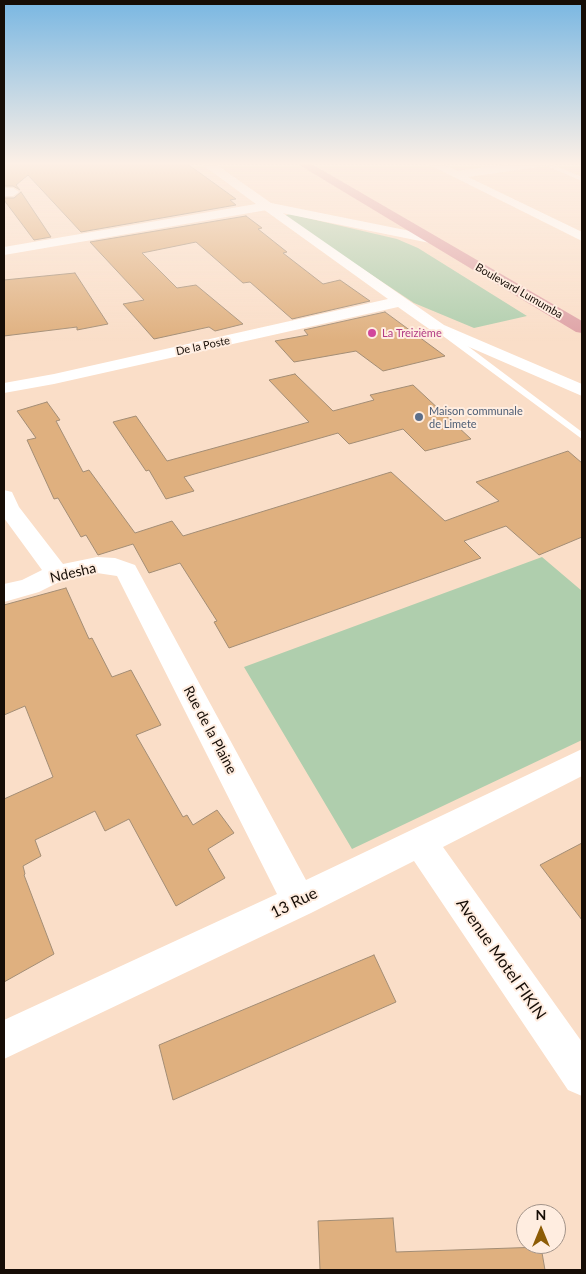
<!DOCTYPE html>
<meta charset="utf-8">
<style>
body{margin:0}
#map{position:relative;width:586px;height:1274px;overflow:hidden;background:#fadec8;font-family:Lato,sans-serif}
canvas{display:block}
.frame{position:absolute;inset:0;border:5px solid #160d06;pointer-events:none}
.north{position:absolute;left:516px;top:1204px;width:50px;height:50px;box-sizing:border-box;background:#ffede0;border:1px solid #a29389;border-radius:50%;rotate:0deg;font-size:14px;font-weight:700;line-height:20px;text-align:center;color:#160d06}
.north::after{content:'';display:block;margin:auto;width:18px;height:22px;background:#8d5c06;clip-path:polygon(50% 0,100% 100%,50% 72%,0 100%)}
</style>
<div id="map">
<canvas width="586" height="1274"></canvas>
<div class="frame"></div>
<div class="north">N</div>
</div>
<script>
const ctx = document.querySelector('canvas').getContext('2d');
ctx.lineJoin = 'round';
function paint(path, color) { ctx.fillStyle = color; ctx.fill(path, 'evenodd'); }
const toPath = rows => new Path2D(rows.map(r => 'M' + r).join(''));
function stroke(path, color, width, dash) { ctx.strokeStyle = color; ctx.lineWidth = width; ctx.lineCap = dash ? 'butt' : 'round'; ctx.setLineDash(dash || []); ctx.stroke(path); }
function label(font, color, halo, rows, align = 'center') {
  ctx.font = font + ' Lato,sans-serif'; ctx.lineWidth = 4; ctx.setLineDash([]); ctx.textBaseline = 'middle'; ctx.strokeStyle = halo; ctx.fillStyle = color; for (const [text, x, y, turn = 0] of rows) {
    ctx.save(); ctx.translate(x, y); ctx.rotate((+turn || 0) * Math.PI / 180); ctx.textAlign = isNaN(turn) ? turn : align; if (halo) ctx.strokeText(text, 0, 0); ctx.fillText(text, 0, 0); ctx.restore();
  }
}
paint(toPath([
 [290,214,397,239,418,248,527,316,474,328,414,303,283,216],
 [542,557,582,591,582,740,352,849,244,667]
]), '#afcead');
const building = toPath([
 [4,163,186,163,236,199,230,200,236,205,81,232,28,175,16,185,20,190,13,186,4,186,4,163],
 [21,192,51,237,34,240,4,200,4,198,14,198,21,192],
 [246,216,262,228,258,229,287,252,283,253,323,284,340,280,370,301,292,319,250,282,243,283,196,242,142,253,177,288,196,285,243,324,215,331,209,327,154,339,123,304,144,300,90,242,246,216],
 [75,273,108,324,77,330,77,327,4,336,4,280,75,273],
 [385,312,445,356,383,371,356,351,294,362,275,341,308,335,304,330,385,312],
 [295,374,333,411,374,400,370,395,413,385,471,439,425,451,403,429,349,444,338,433,184,477,194,491,166,499,149,470,146,471,113,422,136,416,167,461,309,422,269,380,295,374],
 [47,402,60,420,56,421,83,472,89,470,135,533,172,521,183,536,391,472,445,521,499,501,476,482,568,451,582,463,582,537,539,555,506,526,464,541,481,558,229,648,214,622,217,621,180,563,149,573,133,544,98,555,86,535,81,537,58,498,54,499,27,440,36,438,17,411,47,402],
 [66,588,89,639,92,638,112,677,131,670,161,725,136,735,183,817,187,815,193,825,217,810,234,833,208,849,225,878,176,906,129,819,105,831,95,811,35,840,41,856,23,866,25,874,24,875,54,954,4,982,4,799,53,777,25,706,4,715,4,605,66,588],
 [582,843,582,920,540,865,582,843],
 [374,955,396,1002,173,1100,159,1045,374,955],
 [393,1218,396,1252,541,1247,545,1270,320,1270,318,1221,393,1218]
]);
paint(building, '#dfb07f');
stroke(building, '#a38d75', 1);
paint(toPath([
 [540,163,548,163,582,177,582,181,540,163],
 [439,329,445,329,582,432,582,439,439,333,439,329]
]), '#fff');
paint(toPath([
 [426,163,440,163,457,171,519,163,549,163,544,166,468,177,582,232,582,241,426,163],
 [4,188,13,188,19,192,13,196,4,196,4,188],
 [267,202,444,325,582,384,582,396,432,331,398,307,54,384,4,393,4,383,54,374,388,299,263,209,261,206,263,203,267,202],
 [4,490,12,492,19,507,63,564,97,557,115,558,135,565,306,880,582,749,582,776,443,847,582,1042,582,1096,568,1090,414,861,311,913,4,1059,4,1020,277,894,117,576,97,573,63,580,39,592,4,602,4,584,22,580,42,570,4,518,4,490]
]), '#fff');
paint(toPath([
 [200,163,214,163,271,203,430,235,437,239,430,243,267,210,4,255,4,247,256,204,200,163]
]), '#fff');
paint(toPath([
 [296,163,310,163,582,321,582,333,576,332,296,163]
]), '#dea2a6');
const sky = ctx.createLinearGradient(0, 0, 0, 341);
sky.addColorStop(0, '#79b7e2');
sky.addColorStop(0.48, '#fdf0e6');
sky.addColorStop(1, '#fdf0e600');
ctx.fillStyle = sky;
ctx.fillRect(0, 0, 586, 341);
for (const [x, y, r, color] of [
 [372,333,5,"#d1479c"],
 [419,417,5,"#5c6f8a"]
]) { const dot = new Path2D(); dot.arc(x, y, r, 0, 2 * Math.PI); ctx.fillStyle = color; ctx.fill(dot); stroke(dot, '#ffede0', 2); }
label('11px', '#160d06', '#ffede0', [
 ["Boulevard Lumumba",519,291,30],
 ["De la Poste",203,346,-12]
]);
label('11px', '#b23c85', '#ffede0', [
 ["La Treizième",382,333]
], 'left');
label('11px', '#4e5e75', '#ffede0', [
 ["Maison communale",429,411],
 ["de Limete",429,424]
], 'left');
label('14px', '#160d06', '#ffede0', [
 ["Ndesha",73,573,-13],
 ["Rue de la Plaine",210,730,62]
]);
label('16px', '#160d06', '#ffede0', [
 ["13 Rue",294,903,-26],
 ["Avenue Motel FIKIN",501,959,55]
]);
</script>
